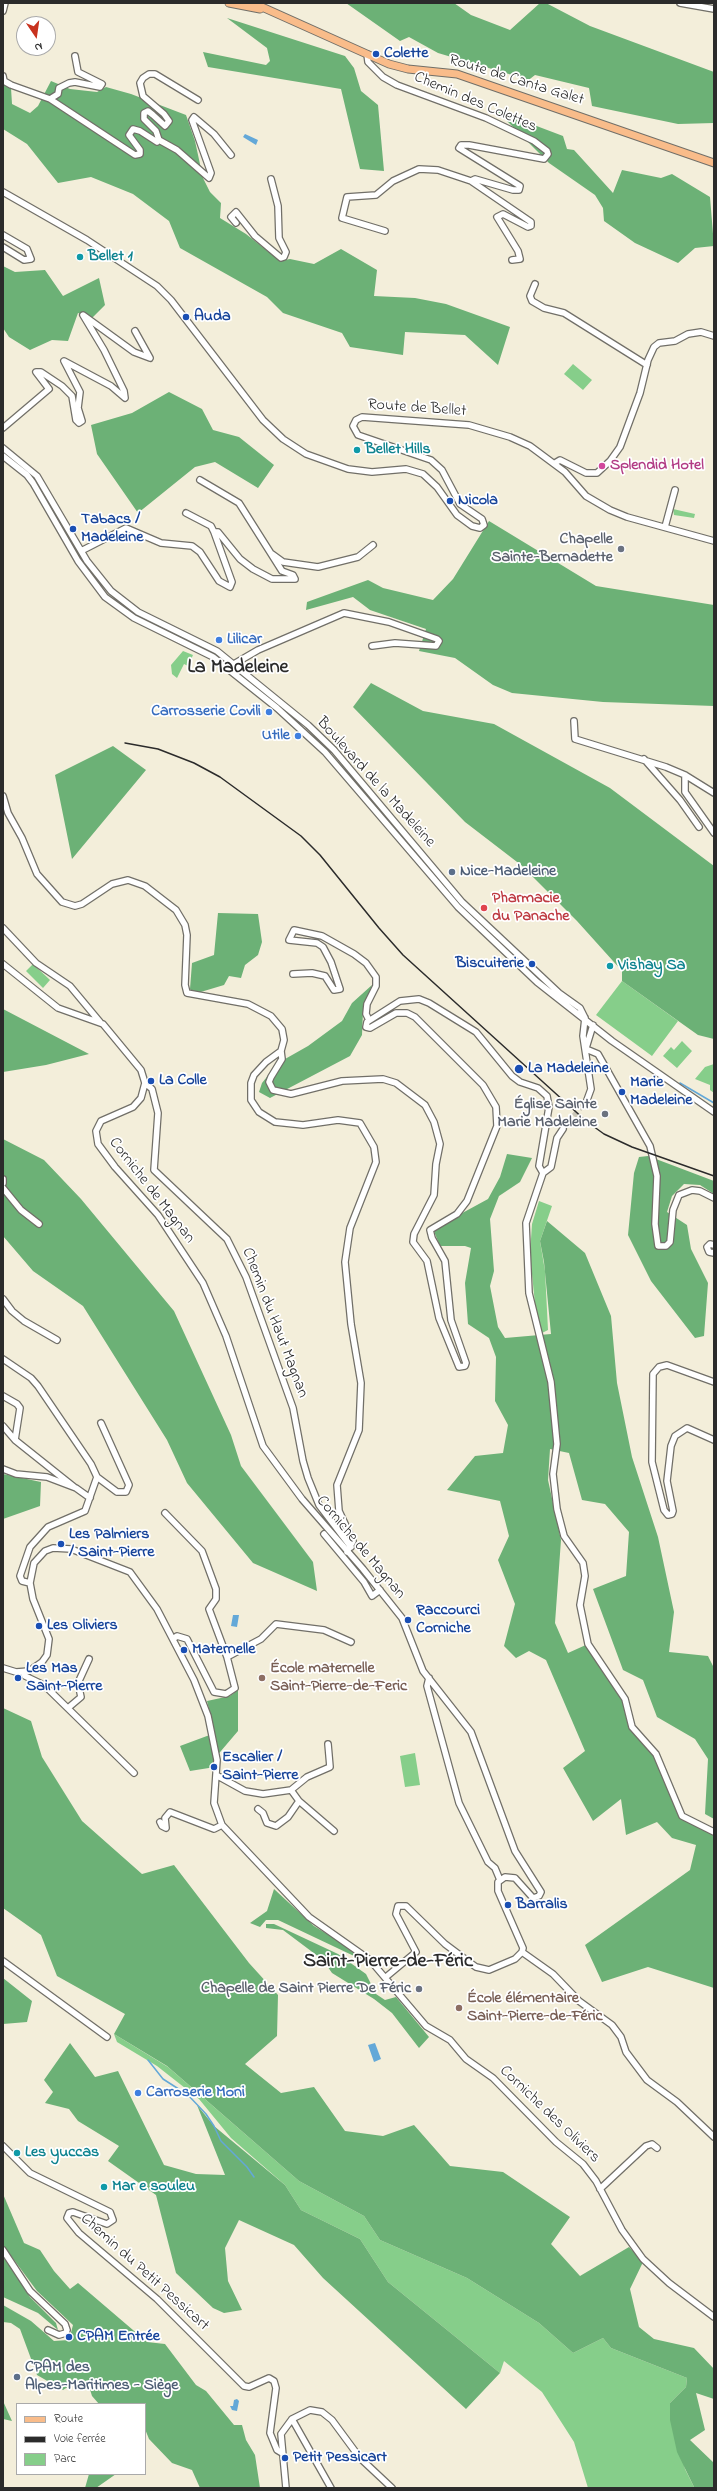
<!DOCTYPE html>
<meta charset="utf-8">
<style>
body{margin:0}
#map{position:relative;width:717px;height:2491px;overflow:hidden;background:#f3eeda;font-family:"Indie Flower",sans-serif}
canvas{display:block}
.frame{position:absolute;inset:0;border:4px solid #2b2b2b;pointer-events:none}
.legend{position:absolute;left:16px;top:2403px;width:130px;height:72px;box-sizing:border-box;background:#fff;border:1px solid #aaa;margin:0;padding:5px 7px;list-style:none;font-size:12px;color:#2b2b2b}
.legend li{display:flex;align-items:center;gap:8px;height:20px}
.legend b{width:20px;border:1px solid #aaa}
.north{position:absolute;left:16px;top:16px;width:40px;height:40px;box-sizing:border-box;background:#fff;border:1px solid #aaa;border-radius:50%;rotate:167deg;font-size:11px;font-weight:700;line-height:16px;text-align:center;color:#2b2b2b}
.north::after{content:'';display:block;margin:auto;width:14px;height:18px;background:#c8321e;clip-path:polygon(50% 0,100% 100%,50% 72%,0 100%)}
</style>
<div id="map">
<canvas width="717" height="2491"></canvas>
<div class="frame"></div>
<ul class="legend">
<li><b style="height:5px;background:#f9bc8a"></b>Route</li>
<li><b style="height:5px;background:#2b2b2b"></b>Voie ferrée</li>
<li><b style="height:11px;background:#86ce8a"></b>Parc</li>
</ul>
<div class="north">N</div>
</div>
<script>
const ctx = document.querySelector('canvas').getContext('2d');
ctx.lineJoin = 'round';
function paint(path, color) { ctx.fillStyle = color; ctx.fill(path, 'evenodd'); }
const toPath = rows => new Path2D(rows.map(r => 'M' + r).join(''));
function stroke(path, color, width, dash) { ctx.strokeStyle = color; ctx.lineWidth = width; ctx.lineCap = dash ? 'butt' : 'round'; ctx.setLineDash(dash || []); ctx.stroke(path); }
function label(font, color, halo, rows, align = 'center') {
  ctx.font = font + ' "Indie Flower",sans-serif'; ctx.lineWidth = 3.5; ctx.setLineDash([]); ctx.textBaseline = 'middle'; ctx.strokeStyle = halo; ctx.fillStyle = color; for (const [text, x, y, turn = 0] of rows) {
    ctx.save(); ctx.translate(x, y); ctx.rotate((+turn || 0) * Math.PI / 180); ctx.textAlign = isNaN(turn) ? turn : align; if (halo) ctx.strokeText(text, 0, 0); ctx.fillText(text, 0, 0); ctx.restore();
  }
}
paint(toPath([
 [573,364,592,380,583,390,564,374],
 [673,509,695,514,694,518,674,515],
 [183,651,193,655,188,666,184,664,177,678,172,674,171,665],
 [33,964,50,980,43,988,26,971],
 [622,981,678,1021,652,1056,596,1015],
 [682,1041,692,1051,677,1068,663,1056,671,1047,674,1050],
 [714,1064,714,1093,710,1090,710,1085,695,1079,705,1067],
 [539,1201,552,1206,540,1241,545,1271,548,1330,542,1333,535,1304,530,1254,532,1224],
 [415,1753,420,1785,405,1787,400,1756],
 [114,2034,168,2067,299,2181,364,2216,380,2240,467,2278,539,2323,573,2353,603,2338,611,2348,687,2378,686,2387,670,2403,685,2469,694,2487,588,2488,574,2442,542,2392,504,2361,500,2373,388,2282,360,2239,301,2210,285,2185,231,2138,199,2099,157,2066,117,2042]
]), '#86ce8a');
paint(toPath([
 [346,3,454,3,471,15,510,30,540,3,546,3,590,26,714,72,714,123,678,124,592,106,589,88,535,75,526,82,519,77,438,53,409,37,400,41],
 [227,18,345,56,354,68,361,91,378,105,384,171,360,169,341,89,208,67,203,52,266,65,270,61,267,48],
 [51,81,70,89,97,92,106,87,131,94,186,115,195,141,203,178,210,192,221,203,220,218,246,234,280,261,290,259,314,264,341,249,377,270,374,296,415,298,446,304,510,327,498,365,465,335,405,332,403,355,350,347,342,333,283,313,267,297,180,248,169,221,133,194,91,177,58,183,27,144,3,129,3,83,11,88,12,104,30,113,38,106],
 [497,111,563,136,567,149,574,150,613,193,622,170,661,178,672,174,710,197,714,246,695,248,678,263,635,243,604,221,603,208,595,195,549,163],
 [3,266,15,272,45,270,63,296,99,278,105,305,92,318,78,313,68,341,52,340,30,350,9,337,3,328],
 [169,392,202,409,213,430,239,437,274,465,258,488,215,462,195,467,138,513,97,454,91,425,132,413],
 [489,521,596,586,714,605,714,706,603,702,512,693,493,685,455,658,419,651,426,629,370,610,353,597,306,610,307,602,368,580,383,588,433,600,453,579],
 [371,683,423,711,494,724,610,788,714,866,714,1039,698,1035,622,981,622,971,577,921,521,865,465,822,353,707],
 [113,746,146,770,72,859,55,775],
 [218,913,258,914,262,942,258,955,245,965,241,978,229,976,224,985,194,994,190,989,192,963,214,955],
 [372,985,363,1011,362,1035,350,1056,270,1098,259,1092,262,1083,278,1063,308,1046,342,1021,352,1003],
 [3,1009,89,1054,46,1065,3,1072],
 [3,1139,44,1160,81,1199,174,1311,231,1435,241,1466,313,1562,317,1591,253,1563,187,1483,167,1440,83,1306,33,1271,3,1236],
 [507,1154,532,1158,520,1182,499,1196,490,1219,494,1271,490,1286,498,1327,505,1338,551,1334,544,1262,540,1241,547,1221,585,1253,611,1316,617,1383,632,1457,658,1537,674,1612,669,1652,708,1656,714,1668,714,1819,705,1814,708,1759,695,1739,657,1717,643,1680,623,1670,593,1589,626,1576,629,1532,605,1504,582,1500,569,1453,550,1449,548,1480,561,1540,555,1623,568,1653,588,1644,618,1688,632,1727,656,1754,682,1816,714,1836,714,1988,648,1967,602,1982,585,1945,690,1870,696,1845,672,1838,657,1822,626,1835,621,1799,593,1821,563,1768,585,1751,546,1660,529,1651,516,1658,504,1646,515,1604,498,1560,509,1536,500,1501,447,1490,475,1456,503,1453,508,1425,495,1401,496,1357,489,1338,468,1324,465,1283,471,1248,465,1246,440,1246,433,1229,488,1199,500,1177],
 [648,1156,714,1181,714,1194,700,1185,684,1184,672,1196,667,1212,687,1225,691,1249,708,1283,704,1336,695,1338,651,1281,628,1235,634,1173,639,1157],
 [3,1474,41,1482,40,1506,3,1519],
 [238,1690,238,1731,215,1758,215,1767,190,1771,180,1746,215,1733,207,1701,230,1696],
 [3,1708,31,1721,42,1757,82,1821,142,1874,174,1865,249,1963,278,1995,277,2036,245,2064,281,2093,314,2087,345,2131,383,2136,414,2125,450,2166,503,2172,570,2217,551,2244,580,2276,629,2247,643,2262,630,2289,639,2327,654,2339,694,2348,714,2369,714,2399,696,2393,705,2430,690,2440,714,2463,714,2488,692,2488,694,2487,677,2452,670,2420,670,2403,686,2387,687,2378,611,2348,603,2338,573,2353,539,2323,467,2278,380,2240,364,2216,299,2181,167,2066,114,2034,125,2014,57,1976,41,1935,3,1908],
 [274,1889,314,1926,353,1950,354,1956,278,1920,266,1920,260,1927,250,1923,267,1911],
 [266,1924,274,1924,338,1954,366,1974,376,1994,385,2000,396,1997,429,2037,419,2048,392,2013,374,1999,332,1973,323,1960,283,1930,266,1928],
 [3,1978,32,2001,27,2022,3,2024],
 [70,2043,95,2077,118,2071,164,2165,196,2174,225,2175,197,2105,214,2126,285,2185,301,2210,360,2239,388,2282,500,2373,466,2409,323,2278,294,2245,239,2220,225,2248,228,2281,242,2310,224,2313,213,2308,176,2273,156,2195,108,2161,119,2146,78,2121,69,2109,45,2103,53,2092,44,2080],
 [3,2194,24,2243,40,2250,54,2271,70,2289,78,2283,147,2342,165,2344,196,2385,206,2391,234,2425,242,2425,246,2440,255,2455,260,2488,200,2488,192,2470,172,2463,149,2439,145,2429,145,2404,99,2404,92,2396,88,2383,74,2383,63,2390,37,2375,20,2329,11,2323,3,2322,3,2305,31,2321,54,2341,69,2340,73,2325,37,2291,3,2245],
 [3,2255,30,2297,56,2323,58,2330,38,2313,3,2297],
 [3,2401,12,2421,3,2419],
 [89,2474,116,2474,96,2488,85,2488]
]), '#6cb176');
paint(toPath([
 [245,134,258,140,256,145,243,137],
 [233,1615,239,1615,237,1627,231,1626],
 [375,2043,381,2059,374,2062,368,2045],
 [237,2399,239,2401,237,2411,232,2410,230,2406,233,2406,234,2400]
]), '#63a8d8');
stroke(toPath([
 [680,1083,714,1103],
 [148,2060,163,2079,188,2095,206,2114,214,2126,221,2141,247,2167,254,2177]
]), '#63a8d8', 1.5);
stroke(toPath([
 [563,1129,587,1100]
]), '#cbc7b7', 5.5, [5.5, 3]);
const minor = toPath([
 [680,3,714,9],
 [3,11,5,3],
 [367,54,368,62,383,77,397,85,486,118,534,141,547,151,548,154,544,159,469,145,461,145,459,148,520,186,519,190,513,190,475,179,471,181,531,222,531,226,528,227,503,214,497,217,518,251,520,259,512,260],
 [3,76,4,81,11,85,50,99,135,155,140,154,140,150,129,135,133,129,140,131,157,142,159,140,156,131,144,119,144,113,148,111,153,115,165,126,169,121,164,114,143,96,140,83,143,78,149,74,155,74,198,100],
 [50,99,58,94,59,88,69,83,75,82,100,87,102,84,78,72,75,56],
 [159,140,177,150,209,178,211,173,192,120,194,117,214,134,231,155],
 [3,192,87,240,157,286,171,300,263,420,283,439,306,454,348,469,372,472,406,469,423,474,437,487,457,515,472,526,480,528,484,525,482,519,460,504,442,470,431,460,358,435,353,426,356,420,362,417,469,425,510,437,530,446,565,472,586,496,610,510,627,517,714,541],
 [236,223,231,217,236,212,255,236,281,258,284,257,286,252,279,238,278,206,271,179],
 [385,231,342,218,347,197,376,195,393,181,419,169,438,170,471,181],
 [3,235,27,249,31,259,24,260,3,247],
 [535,284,530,296,532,301,544,308,564,313,647,365],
 [3,428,49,389,36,372,41,372,62,386,72,396,76,420,79,423,82,421,78,408,80,392,64,361,111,386,125,398,124,391,104,350,83,315,134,352,150,358,135,331],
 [3,448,37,476,87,561,111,591,138,612,217,651,308,725,334,750,462,902,559,993,580,1008,585,1018],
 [3,456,27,475,33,483,78,561,105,597,134,618,213,657,277,708,325,752,458,907,537,982,612,1041,714,1112],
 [555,463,560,460,586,473,597,473,610,461,620,447,640,393,648,360,654,347,659,343,675,341,688,334,701,332,714,336],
 [186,513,211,526,214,532],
 [665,527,675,490],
 [81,551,126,528,161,543,192,546,200,552,219,581,230,587,232,582,214,532,218,532,240,559,253,569,272,579,295,579,293,575,282,571,239,503,200,480],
 [272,554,283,562,318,567,358,557,373,545],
 [234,664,258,650,344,613,389,622,437,639,439,641,436,646,395,643,372,646],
 [574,721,575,739,666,767,685,775,714,793],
 [644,759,680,800,699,827],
 [685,775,685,792,714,833],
 [3,796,8,813,22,838,37,874,62,902,75,906,82,904,112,884,128,880,145,886,176,910,185,925,187,935,185,985,187,993,248,1004,271,1016,282,1029,284,1040,281,1051,282,1059,271,1077,269,1082,273,1090,291,1094,342,1081,383,1079,396,1083,425,1105,434,1122,440,1144,436,1164,434,1195,414,1234,413,1242,427,1261,439,1318,459,1367,465,1366,466,1363,451,1320,445,1261,432,1238,430,1230,457,1214,467,1201,497,1126,496,1107,483,1085,415,1017,407,1013,396,1013,370,1028,366,1027,367,1022,400,1001,419,999,429,1003,476,1032,512,1076,520,1082,538,1088,547,1096,549,1107,539,1166,543,1173],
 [3,928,36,963,70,986,100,1022],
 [3,964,58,1008,103,1024,141,1070,145,1083,141,1098,133,1107,101,1121,96,1131,98,1144,115,1167,158,1215,203,1283,226,1336,263,1446,302,1499,363,1569,402,1618,423,1671,471,1732,515,1851,541,1892,539,1896,533,1898,515,1878,505,1877,498,1882,498,1891,523,1948,522,1952,515,1959,489,1970,476,1967,469,1962,445,1944,406,1906,398,1906,396,1914,416,1952,386,1977],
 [293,974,312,973,325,976,334,990,340,989,331,962,323,947,317,943,289,940,294,930,322,936,354,954,366,963,376,977,376,986,367,1004,366,1014,369,1020],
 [585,1018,583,1036,591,1089,587,1100],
 [586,1048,593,1025],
 [586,1049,598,1054,650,1146,657,1176,655,1224,658,1246,666,1246,670,1242,673,1210,679,1195,692,1190,700,1191,714,1198],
 [281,1051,266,1062,254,1075,251,1083,251,1100,259,1112,275,1122,294,1124,303,1125,338,1120,360,1123,374,1147,376,1162,350,1228,345,1262,351,1324,361,1383,359,1430,337,1485,339,1511,353,1541,347,1552],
 [145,1083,152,1089,158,1113,154,1170,227,1239,246,1277,293,1408,303,1461,308,1478,319,1505,351,1547],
 [543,1173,526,1223,529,1293,551,1382,557,1444,553,1474,557,1509,564,1536,583,1563,585,1576,580,1605,588,1644,625,1699,632,1727,656,1754,682,1816,714,1832],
 [543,1173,551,1167,557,1138,563,1129],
 [3,1179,3,1183],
 [3,1188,21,1210,39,1224],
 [714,1245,710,1244,707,1247,709,1252,714,1253],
 [3,1299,12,1311,24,1321,57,1340],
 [3,1359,31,1378,38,1386,91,1464,97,1477,117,1492,126,1492,129,1485,101,1423],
 [714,1382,667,1365,659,1367,653,1374,652,1462,664,1510,668,1515,672,1514,673,1511,667,1481,671,1446,675,1436,687,1428,714,1440],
 [3,1396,17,1404,20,1408,15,1440,3,1426],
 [15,1440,74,1487],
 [3,1469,16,1474,47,1477,76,1488,90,1498],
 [165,1513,202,1551,216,1589,216,1599,209,1609,227,1657,235,1688,226,1694,214,1692,187,1639,177,1636,173,1639],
 [324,1534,364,1582,372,1596,380,1590],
 [30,1583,22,1581,20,1576,30,1547,48,1527,85,1511,97,1477],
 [227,1657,261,1639,276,1624,324,1630,351,1642],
 [3,1668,16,1672,29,1671,42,1662,47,1655,49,1639,33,1599,30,1583,34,1563,45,1551,53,1548,71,1549,130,1572,157,1609,194,1680,208,1716,217,1760,214,1803,222,1825,309,1917,370,1960,426,2026,450,2040,466,2059,493,2078,556,2142,583,2164,596,2181,622,2230,643,2259,669,2283,714,2317],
 [23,1672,25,1676,44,1685,134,1773],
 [429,1678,427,1686,459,1803,488,1862,495,1868,500,1880],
 [68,1708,81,1697,78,1683,89,1659],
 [216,1775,245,1791,263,1794,291,1790,299,1801,288,1817,276,1826,267,1823,263,1813,258,1809],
 [291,1790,307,1777,330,1767,328,1744],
 [299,1801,334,1831],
 [160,1822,162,1826,166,1828,165,1818,170,1812,214,1829,222,1825],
 [522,1952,553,1974,579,2001,612,2025,621,2037,626,2052,647,2080,677,2102,714,2137],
 [3,1961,107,2037],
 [3,2146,30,2173,110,2212,113,2220,107,2224,73,2212,69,2213,67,2218,79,2233,157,2299,244,2386,249,2387,269,2378,274,2381,276,2388,270,2433,277,2450,282,2453],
 [600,2189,646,2146,652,2144,657,2148],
 [3,2250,30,2291,65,2324,67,2330,66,2333,59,2335,48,2330],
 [292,2419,331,2488],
 [286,2488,281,2434,292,2419,310,2410,322,2412,332,2420,360,2458,392,2488]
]);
const major = toPath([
 [229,3,260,9],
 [253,3,389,64,408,69,457,74,714,163]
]);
stroke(minor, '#716f68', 8);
stroke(major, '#716f68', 9);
stroke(minor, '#fff', 5.5);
stroke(major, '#f9bc8a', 7);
stroke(toPath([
 [125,743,158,749,194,763,220,777,301,836,320,855,379,928,403,955,586,1121,604,1134,632,1147,714,1176]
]), '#2b2b2b', 1.5);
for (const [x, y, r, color] of [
 [376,54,4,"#1a4fb4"],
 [80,257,4,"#0f9aa8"],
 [186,317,4,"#1a4fb4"],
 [357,450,4,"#0f9aa8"],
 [602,466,4,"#d1479c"],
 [450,501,4,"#1a4fb4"],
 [73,529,4,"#1a4fb4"],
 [621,549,4,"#6b7280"],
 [219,640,4,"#3f7fe0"],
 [269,712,4,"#3f7fe0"],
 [298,736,4,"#3f7fe0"],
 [452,872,4,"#5c6f8a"],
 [484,908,4,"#e0444e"],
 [532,964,4,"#1a4fb4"],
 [610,966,4,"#0f9aa8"],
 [519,1069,5,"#1a4fb4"],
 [151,1081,4,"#1a4fb4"],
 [622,1092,4,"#1a4fb4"],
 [605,1114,4,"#6b7280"],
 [61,1544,4,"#1a4fb4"],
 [408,1620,4,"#1a4fb4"],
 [39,1626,4,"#1a4fb4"],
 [184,1650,4,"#1a4fb4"],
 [18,1678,4,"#1a4fb4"],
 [262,1678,4,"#8d6e63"],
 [214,1767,4,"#1a4fb4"],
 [508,1905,4,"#1a4fb4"],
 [419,1989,4,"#6b7280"],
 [459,2008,4,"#8d6e63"],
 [138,2093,4,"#3f7fe0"],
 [17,2153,4,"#0f9aa8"],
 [104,2187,4,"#0f9aa8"],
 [69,2337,4,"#1a4fb4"],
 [17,2377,4,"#5c6f8a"],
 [285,2458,4,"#1a4fb4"]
]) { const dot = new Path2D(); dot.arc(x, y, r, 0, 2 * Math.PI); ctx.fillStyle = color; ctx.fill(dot); stroke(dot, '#fff', 1.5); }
label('bold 16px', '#164399', '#fff', [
 ["Colette",384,54],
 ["Auda",194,317],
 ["Nicola",458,501],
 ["Tabacs /",81,520],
 ["Madeleine",81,538],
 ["Biscuiterie",524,964,"right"],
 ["La Madeleine",528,1069],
 ["La Colle",159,1081],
 ["Marie",630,1083],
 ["Madeleine",630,1101],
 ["Les Palmiers",69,1535],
 ["/ Saint-Pierre",69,1553],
 ["Raccourci",416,1611],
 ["Corniche",416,1629],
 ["Les Oliviers",47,1626],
 ["Maternelle",192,1650],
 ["Les Mas",26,1669],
 ["Saint-Pierre",26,1687],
 ["Escalier /",222,1758],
 ["Saint-Pierre",222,1776],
 ["Barralis",516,1905],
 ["CPAM Entrée",77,2337],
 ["Petit Pessicart",293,2458]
], 'left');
label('16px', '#2b2b2b', '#fff', [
 ["Route de Canta Galet",516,81,17],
 ["Chemin des Colettes",475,103,23],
 ["Route de Bellet",417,409,4],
 ["Boulevard de la Madeleine",375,783,48],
 ["Corniche de Magnan",151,1191,52],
 ["Chemin du Haut Magnan",274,1323,69],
 ["Corniche de Magnan",360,1548,50],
 ["Corniche des Oliviers",549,2115,44],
 ["Chemin du Petit Pessicart",144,2273,42]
]);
label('bold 16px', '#0d838f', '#fff', [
 ["Bellet 1",88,257],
 ["Bellet Hills",365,450],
 ["Vishay Sa",618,966],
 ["Les yuccas",25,2153],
 ["Mar e souleu",112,2187]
], 'left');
label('bold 16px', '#b23c85', '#fff', [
 ["Splendid Hotel",610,466]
], 'left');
label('bold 16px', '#5b616d', '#fff', [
 ["Chapelle",613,540],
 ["Sainte-Bernadette",613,558],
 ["Église Sainte",597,1105],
 ["Marie Madeleine",597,1123],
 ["Chapelle de Saint Pierre De Féric",411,1989]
], 'right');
label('bold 16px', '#366cbe', '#fff', [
 ["Lilicar",227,640],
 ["Carrosserie Covili",261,712,"right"],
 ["Utile",290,736,"right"],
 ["Carroserie Moni",146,2093]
], 'left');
label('bold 16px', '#4e5e75', '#fff', [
 ["Nice-Madeleine",460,872],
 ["CPAM des",25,2368],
 ["Alpes-Maritimes - Siège",25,2386]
], 'left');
label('bold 16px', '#be3a42', '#fff', [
 ["Pharmacie",492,899],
 ["du Panache",492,917]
], 'left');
label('bold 16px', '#785e54', '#fff', [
 ["École maternelle",270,1669],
 ["Saint-Pierre-de-Feric",270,1687],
 ["École élémentaire",467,1999],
 ["Saint-Pierre-de-Féric",467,2017]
], 'left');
label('bold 20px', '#2b2b2b', '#fff', [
 ["La Madeleine",238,669],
 ["Saint-Pierre-de-Féric",388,1963]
]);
</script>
